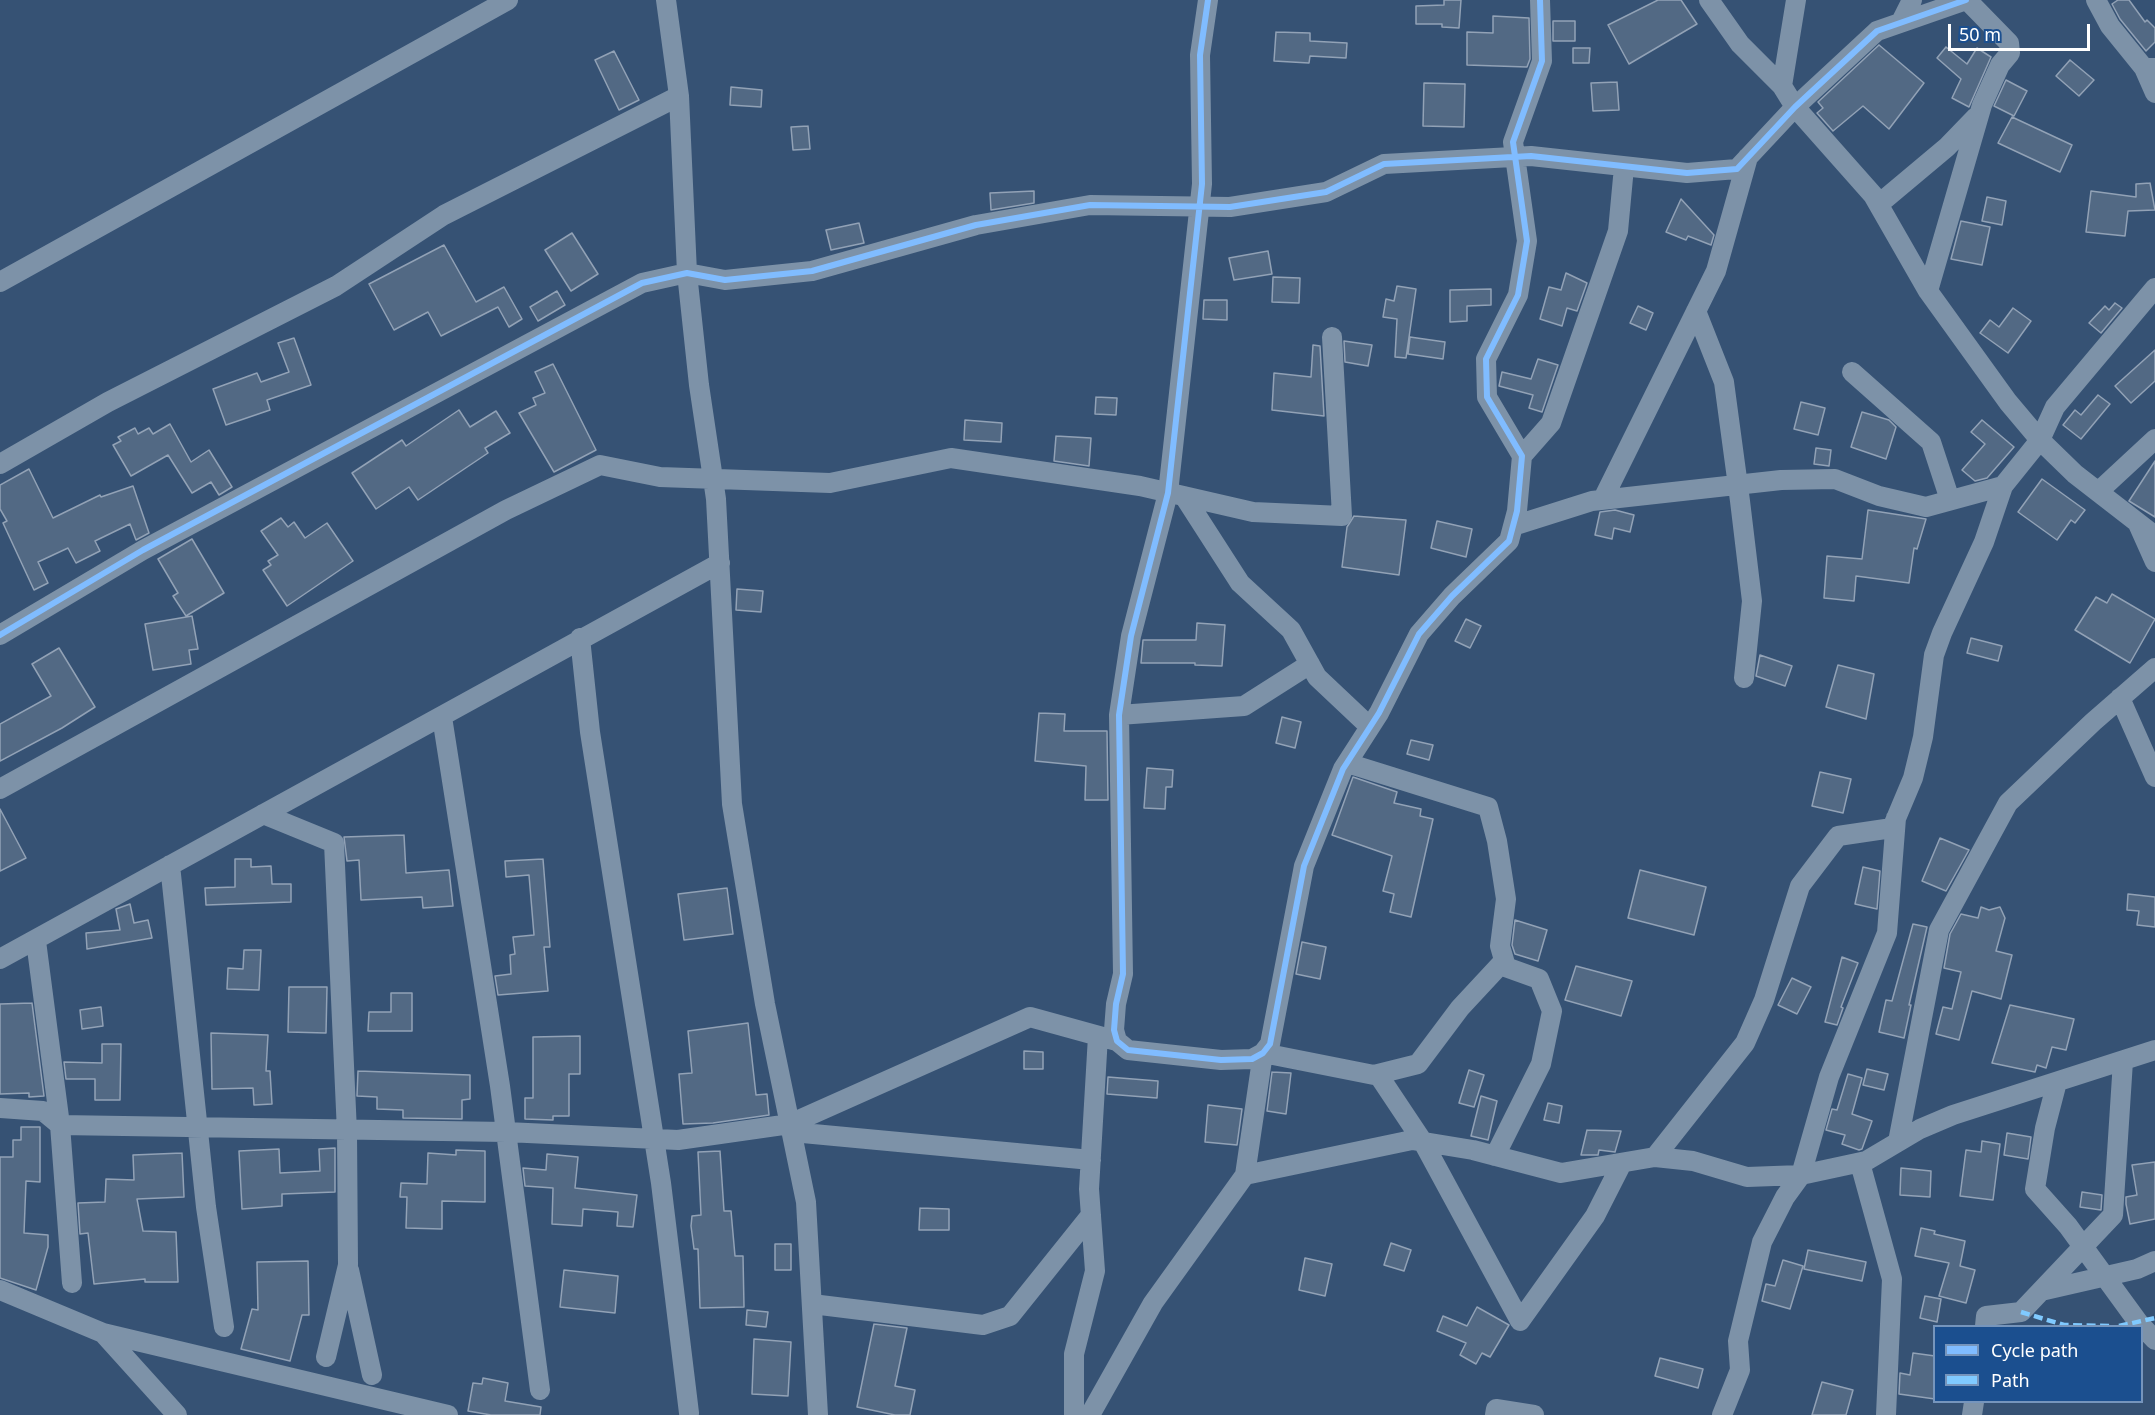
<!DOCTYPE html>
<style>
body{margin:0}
#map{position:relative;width:2155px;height:1415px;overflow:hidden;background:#365274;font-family:"Noto Sans",sans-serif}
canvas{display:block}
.legend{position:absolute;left:1933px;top:1325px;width:210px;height:78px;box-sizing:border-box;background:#1b4f8f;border:2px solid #7695bc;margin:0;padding:8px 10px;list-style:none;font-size:18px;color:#fff}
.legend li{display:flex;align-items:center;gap:12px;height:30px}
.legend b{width:30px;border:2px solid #7695bc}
.scale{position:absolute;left:1948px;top:24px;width:142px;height:27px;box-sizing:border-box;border:3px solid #fff;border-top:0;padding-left:8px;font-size:18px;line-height:21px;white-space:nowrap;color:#fff;-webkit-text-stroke:4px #1b4f8f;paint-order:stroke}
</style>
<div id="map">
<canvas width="2155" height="1415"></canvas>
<ul class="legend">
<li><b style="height:8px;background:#80bcff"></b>Cycle path</li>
<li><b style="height:8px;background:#80caff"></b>Path</li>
</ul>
<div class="scale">50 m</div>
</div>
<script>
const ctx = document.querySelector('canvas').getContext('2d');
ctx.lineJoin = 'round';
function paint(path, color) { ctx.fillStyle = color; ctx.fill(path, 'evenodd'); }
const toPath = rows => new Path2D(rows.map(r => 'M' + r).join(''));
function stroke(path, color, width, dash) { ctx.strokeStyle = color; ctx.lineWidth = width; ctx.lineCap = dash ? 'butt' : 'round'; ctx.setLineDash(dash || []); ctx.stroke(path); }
const building = toPath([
 [1444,0,1461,0,1459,28,1442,27,1442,24,1416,24,1416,6,1444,5,1444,0],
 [1658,0,1681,0,1697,24,1629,64,1608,25,1658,0],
 [2118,0,2129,0,2145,22,2147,20,2155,28,2155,42,2146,51,2120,19,2112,4,2118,0],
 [1493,16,1529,18,1530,59,1527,67,1467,65,1467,32,1493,33,1493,16],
 [1553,21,1575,21,1575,41,1553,41,1553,21],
 [1276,32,1310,33,1310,41,1347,43,1346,58,1310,56,1309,63,1274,61,1276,32],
 [1879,45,1924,83,1889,129,1863,106,1833,131,1817,113,1823,108,1818,102,1879,45],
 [1946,47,1967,64,1977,48,1991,57,1969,107,1952,98,1961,79,1937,58,1946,47],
 [1573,48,1590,48,1589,63,1573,63,1573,48],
 [614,51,639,100,619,110,595,60,614,51],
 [2070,60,2094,80,2079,96,2056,76,2070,60],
 [2006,80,2027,91,2014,116,1994,106,2006,80],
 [1617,82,1619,110,1593,111,1591,83,1617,82],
 [1424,83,1465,84,1464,127,1423,126,1424,83],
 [731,87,762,90,761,107,730,105,731,87],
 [2012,117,2072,145,2060,172,1998,143,2012,117],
 [808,126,810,149,793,150,791,127,808,126],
 [2150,183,2155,210,2128,211,2125,236,2086,232,2091,191,2136,197,2136,184,2150,183],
 [1034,191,1034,203,991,210,990,193,1034,191],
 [1987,197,2006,201,2002,225,1982,221,1987,197],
 [1681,199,1714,235,1711,245,1688,236,1686,240,1666,232,1681,199],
 [1961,221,1990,227,1982,265,1951,259,1961,221],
 [859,223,864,243,831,250,826,230,859,223],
 [572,233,598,274,571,291,545,250,572,233],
 [444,245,476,302,504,287,522,319,509,327,498,307,441,336,428,312,394,330,369,284,444,245],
 [1268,251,1272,274,1234,280,1229,258,1268,251],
 [1566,273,1587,283,1577,311,1567,308,1562,326,1540,319,1549,287,1561,290,1566,273],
 [1273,277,1300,278,1299,303,1272,302,1273,277],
 [1397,286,1416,289,1406,358,1395,357,1397,319,1383,317,1386,299,1394,301,1397,286],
 [1491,289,1491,305,1467,306,1467,321,1450,322,1450,290,1491,289],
 [557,291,565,305,538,321,530,307,557,291],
 [1204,300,1227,300,1227,320,1203,319,1204,300],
 [2115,303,2122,308,2101,333,2089,323,2105,306,2109,310,2115,303],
 [1638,306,1653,313,1646,330,1630,323,1638,306],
 [2013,308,2031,321,2008,353,1980,333,1990,320,1999,327,2013,308],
 [1410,337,1445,342,1443,359,1408,354,1410,337],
 [294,338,311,385,267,400,270,410,226,425,213,389,257,373,261,382,289,372,278,343,294,338],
 [1344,341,1372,345,1368,366,1345,362,1344,341],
 [1313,345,1320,346,1324,416,1272,410,1274,373,1311,377,1313,345],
 [2155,350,2155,381,2131,403,2115,386,2155,350],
 [1538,359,1558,365,1542,412,1529,408,1533,395,1499,386,1502,372,1531,379,1538,359],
 [553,364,596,450,554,472,519,413,536,405,533,398,545,393,535,372,553,364],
 [2098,395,2110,404,2081,439,2063,425,2075,410,2081,415,2098,395],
 [1096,397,1117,398,1116,415,1095,414,1096,397],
 [1801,402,1825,408,1818,435,1794,429,1801,402],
 [459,410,470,427,496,411,510,433,485,448,488,453,418,500,409,487,376,509,352,473,402,440,406,446,459,410],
 [1862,412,1889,420,1896,427,1886,459,1851,447,1862,412],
 [965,420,1002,423,1001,442,964,440,965,420],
 [1982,420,2014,447,1987,478,1975,481,1962,470,1985,444,1971,432,1982,420],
 [170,424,191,462,209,450,232,487,219,495,211,482,192,493,168,455,131,476,113,445,121,441,118,437,135,428,138,434,149,428,153,434,170,424],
 [1056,436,1091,438,1089,466,1054,461,1056,436],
 [1816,448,1831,450,1829,466,1814,464,1816,448],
 [2155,461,2155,517,2129,501,2155,461],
 [29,469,53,518,100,495,101,497,133,486,149,533,136,540,130,524,95,541,100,551,76,563,68,548,38,562,48,583,34,590,3,523,7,521,0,509,0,485,29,469],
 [2042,479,2085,510,2075,523,2071,520,2057,540,2018,512,2042,479],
 [1615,510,1634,515,1630,532,1614,528,1612,539,1595,535,1600,512,1615,510],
 [1868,510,1926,519,1917,549,1914,548,1909,583,1856,576,1854,601,1824,598,1827,556,1862,559,1868,510],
 [1354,516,1406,520,1399,575,1342,567,1347,527,1354,516],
 [281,518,288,527,294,522,305,538,327,523,353,561,287,606,263,570,271,565,268,561,278,555,261,531,281,518],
 [1437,521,1472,529,1466,557,1431,548,1437,521],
 [192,539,224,593,186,616,173,596,178,593,158,559,192,539],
 [737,589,763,591,761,612,736,610,737,589],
 [2112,594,2155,619,2130,663,2075,630,2096,597,2107,603,2112,594],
 [192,616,198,649,189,650,191,664,153,670,145,624,192,616],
 [1466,619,1481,626,1470,648,1455,641,1466,619],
 [1197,623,1225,625,1222,666,1195,665,1195,663,1141,663,1143,640,1196,640,1197,623],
 [1971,638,2002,646,1998,661,1967,653,1971,638],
 [59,648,95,707,62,728,0,761,0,724,51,696,32,664,59,648],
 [1760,655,1792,666,1785,686,1756,676,1760,655],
 [1838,665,1874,674,1866,719,1826,707,1838,665],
 [1039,713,1065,714,1064,731,1107,731,1108,800,1085,800,1086,766,1035,761,1039,713],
 [1282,717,1301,722,1295,748,1276,743,1282,717],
 [1411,740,1433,745,1429,760,1407,754,1411,740],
 [1147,768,1173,770,1172,787,1166,787,1165,809,1144,808,1147,768],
 [1820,772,1851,779,1843,813,1812,806,1820,772],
 [1353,777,1397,792,1394,803,1421,809,1420,816,1433,819,1411,917,1390,912,1394,894,1383,891,1392,856,1332,835,1353,777],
 [0,809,26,858,0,871,0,809],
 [404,835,406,873,449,870,453,906,423,908,422,897,361,900,359,860,347,861,344,837,404,835],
 [1940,838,1969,850,1946,891,1922,881,1940,838],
 [235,859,251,859,251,867,271,866,272,884,291,884,291,902,206,905,205,888,235,887,235,859],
 [543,859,550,947,544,947,548,991,498,995,495,976,511,974,510,955,515,954,513,937,534,935,529,875,506,877,505,861,543,859],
 [1863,867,1880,871,1877,909,1855,904,1863,867],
 [1640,870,1706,887,1694,935,1628,918,1640,870],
 [727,888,733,934,684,940,678,894,727,888],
 [2128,894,2155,897,2155,927,2137,925,2139,911,2127,910,2128,894],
 [130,904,134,923,148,920,152,938,87,949,86,933,120,930,116,909,130,904],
 [1981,907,1989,910,2000,907,2005,918,1996,951,2012,955,2001,999,1972,991,1959,1040,1936,1034,1943,1007,1952,1009,1961,972,1944,968,1950,934,1961,914,1978,918,1981,907],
 [1515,920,1547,930,1538,961,1515,954,1512,945,1515,920],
 [1913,924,1927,927,1909,1005,1911,1005,1904,1038,1879,1032,1886,1000,1892,1001,1913,924],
 [1302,942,1326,947,1320,979,1296,974,1302,942],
 [244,950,261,950,259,990,227,989,228,968,243,969,244,950],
 [1842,957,1858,963,1841,1007,1843,1008,1837,1025,1825,1022,1842,957],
 [1576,966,1632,981,1621,1016,1565,1000,1576,966],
 [1792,978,1811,987,1797,1014,1778,1005,1792,978],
 [289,987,327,987,326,1033,288,1032,289,987],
 [391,993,412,993,412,1031,368,1031,369,1012,391,1012,391,993],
 [32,1003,44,1096,29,1097,29,1093,0,1094,0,1004,32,1003],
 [2010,1005,2074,1019,2066,1050,2052,1047,2046,1068,2037,1065,2035,1072,1992,1063,2010,1005],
 [101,1007,103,1026,82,1029,80,1010,101,1007],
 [748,1023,756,1095,767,1094,769,1115,713,1123,683,1124,679,1074,692,1073,688,1031,748,1023],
 [211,1033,268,1035,266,1071,270,1071,272,1104,254,1105,253,1088,212,1089,211,1033],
 [580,1036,580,1074,569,1074,569,1116,553,1116,553,1120,525,1119,525,1098,533,1098,533,1037,580,1036],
 [102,1044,121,1044,120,1100,95,1100,95,1079,66,1079,64,1062,102,1063,102,1044],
 [1024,1051,1043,1052,1043,1069,1024,1069,1024,1051],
 [1867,1069,1888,1074,1884,1090,1863,1085,1867,1069],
 [1469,1070,1484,1075,1474,1107,1459,1103,1469,1070],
 [358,1071,470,1075,470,1099,462,1100,462,1119,403,1118,403,1110,377,1109,377,1097,357,1096,358,1071],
 [1272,1072,1291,1073,1286,1114,1267,1111,1272,1072],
 [1848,1074,1862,1078,1852,1114,1872,1121,1862,1149,1859,1150,1842,1144,1845,1135,1826,1130,1832,1109,1837,1110,1848,1074],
 [1108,1077,1158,1081,1157,1098,1107,1094,1108,1077],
 [1481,1096,1497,1101,1488,1140,1471,1136,1481,1096],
 [1548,1103,1562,1106,1559,1123,1544,1120,1548,1103],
 [1208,1105,1242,1109,1237,1145,1205,1142,1208,1105],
 [21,1127,40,1127,40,1182,26,1181,24,1233,48,1235,48,1247,36,1290,0,1278,0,1157,13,1157,13,1140,21,1140,21,1127],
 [1587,1130,1621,1131,1615,1152,1599,1150,1598,1155,1581,1155,1587,1130],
 [2007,1133,2031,1137,2028,1159,2004,1155,2007,1133],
 [1982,1141,2000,1144,1993,1200,1960,1196,1966,1150,1981,1152,1982,1141],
 [335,1148,335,1192,282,1194,282,1206,242,1209,239,1151,279,1149,280,1173,320,1171,319,1149,335,1148],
 [456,1150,485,1151,485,1202,442,1201,442,1229,406,1228,407,1197,400,1197,401,1183,427,1184,428,1153,456,1155,456,1150],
 [720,1151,724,1211,731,1211,735,1256,743,1256,744,1307,700,1308,698,1249,694,1249,691,1226,692,1216,701,1215,698,1152,720,1151],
 [182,1153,184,1197,137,1199,143,1231,176,1232,178,1282,145,1282,145,1279,94,1284,88,1233,80,1234,78,1203,105,1202,106,1179,134,1180,133,1155,182,1153],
 [547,1154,578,1157,575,1188,637,1195,633,1227,617,1226,618,1212,583,1209,582,1226,552,1224,553,1188,525,1186,523,1168,546,1170,547,1154],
 [2155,1162,2155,1219,2130,1224,2126,1204,2126,1197,2137,1195,2132,1165,2155,1162],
 [1901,1168,1931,1171,1930,1197,1900,1195,1901,1168],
 [2082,1192,2102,1195,2101,1210,2080,1207,2082,1192],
 [920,1208,949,1209,949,1230,919,1230,920,1208],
 [1921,1228,1935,1231,1934,1234,1965,1241,1960,1266,1975,1270,1966,1303,1939,1296,1949,1263,1915,1256,1921,1228],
 [1391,1243,1411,1250,1404,1271,1384,1265,1391,1243],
 [775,1244,791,1244,791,1270,775,1270,775,1244],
 [1808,1250,1866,1262,1862,1281,1804,1269,1808,1250],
 [1305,1258,1332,1264,1325,1296,1299,1290,1305,1258],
 [1783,1260,1803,1266,1790,1309,1762,1301,1766,1284,1775,1286,1783,1260],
 [308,1261,309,1315,302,1315,290,1361,241,1349,252,1309,258,1310,257,1262,308,1261],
 [564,1270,618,1276,615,1313,560,1307,564,1270],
 [1925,1296,1941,1299,1937,1322,1920,1318,1925,1296],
 [1477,1307,1509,1325,1490,1357,1482,1353,1476,1364,1460,1355,1466,1343,1437,1331,1443,1316,1467,1326,1477,1307],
 [747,1310,768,1312,766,1327,746,1325,747,1310],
 [874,1324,907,1328,895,1386,915,1390,910,1415,895,1415,857,1407,874,1324],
 [754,1339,791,1342,788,1396,752,1394,754,1339],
 [1913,1353,1935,1356,1935,1399,1899,1394,1900,1373,1910,1375,1913,1353],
 [1660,1358,1703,1369,1698,1388,1655,1376,1660,1358],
 [483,1378,508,1383,505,1401,541,1407,540,1415,491,1415,468,1411,473,1383,482,1384,483,1378],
 [1822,1382,1853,1390,1846,1415,1812,1415,1822,1382]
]);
paint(building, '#526984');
stroke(building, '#92a2b6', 1.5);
stroke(toPath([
 [666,0,679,96,687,273,699,385,716,499,732,804,765,1004,806,1202,818,1415],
 [1208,0,1200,55,1202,184,1168,493,1131,636,1119,715,1123,974,1116,1004,1114,1030,1117,1041,1128,1050,1221,1060,1252,1059,1263,1053,1270,1044,1304,866,1343,769,1379,713,1419,634,1452,596,1509,541,1517,511,1522,456,1487,397,1486,359,1518,295,1527,241,1513,142,1542,61,1540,0],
 [1709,0,1740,44,1782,86,1795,107,1873,195,1928,291,2008,402,2040,440,2075,474,2155,536],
 [2096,0,2110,26,2144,68,2155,68],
 [1901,22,1912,0],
 [2144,68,2155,93],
 [1782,86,1796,0],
 [1879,204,1947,147,1976,117],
 [0,282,508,0],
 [1928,291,1982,105,2000,65,2010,53,2009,43,1967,0],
 [1696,311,1724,382,1740,501,1752,601,1744,678],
 [1852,372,1931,442,1950,500],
 [1522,456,1551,423,1618,231,1624,167],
 [0,464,108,402,336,286,444,215,679,96],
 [2099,491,2155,439],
 [1184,496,1240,583,1291,630,1317,677,1370,727],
 [1603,499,1716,271,1748,157],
 [2138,524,2155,562],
 [1513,526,1592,501,1781,480,1835,479,1879,496,1926,507,2003,486],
 [0,635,143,550,642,283,687,273,725,280,812,271,976,225,1090,205,1230,207,1326,192,1384,164,1531,156,1687,173,1737,169,1795,107,1877,31,1966,0],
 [580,638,590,732,661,1183,689,1413],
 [2120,698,2155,777],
 [1119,715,1244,706,1310,664],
 [442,717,500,1086,540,1390],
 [1347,763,1488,807,1497,841,1506,899,1500,946,1506,967],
 [0,789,506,510,600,465,660,477,830,483,951,458,1140,486,1253,512,1342,516,1332,337],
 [263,814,334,843,347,1132,348,1265,326,1357],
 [170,865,206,1207,224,1327],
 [36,941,60,1125,72,1283],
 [0,959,720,563],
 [1374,1075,1418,1064,1460,1008,1500,965,1539,979,1552,1011,1541,1064,1495,1156],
 [2057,1082,2045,1128,2035,1189,2068,1226,2138,1322,2155,1340],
 [0,1108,43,1111,60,1125,506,1132,678,1140,790,1124,1030,1017,1117,1041],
 [792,1132,1091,1160],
 [1898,1142,1939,930,2008,803,2093,722,2155,668],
 [1655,1157,1745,1043,1764,1000,1800,886,1838,836,1892,828,1913,778,1923,737,1934,655,1942,633,1984,542,2003,486,2040,440,2055,407,2155,288],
 [1860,1163,1892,1279,1886,1415],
 [1245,1175,1263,1053,1379,1076,1423,1142,1520,1321,1595,1216,1622,1163],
 [349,1270,372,1375],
 [0,1290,103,1333,448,1415],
 [2041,1291,2137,1269,2155,1261],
 [812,1304,983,1325,1010,1316,1091,1215],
 [1985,1326,1986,1316,2021,1312,2113,1215,2123,1061],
 [103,1333,177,1415],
 [1074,1415,1074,1354,1095,1271,1089,1189,1098,1036],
 [1090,1415,1153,1303,1245,1175,1412,1140,1473,1150,1561,1173,1655,1157,1693,1161,1747,1177,1801,1175,1866,1161,1920,1129,1953,1115,2155,1050],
 [1495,1415,1496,1409,1534,1415],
 [1722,1415,1740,1370,1738,1341,1762,1242,1785,1197,1801,1175,1829,1077,1887,933,1896,818],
 [1972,1415,1974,1402]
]), '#7d92a8', 20);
stroke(toPath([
 [2021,1312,2064,1325,2112,1326],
 [2119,1326,2155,1318]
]), '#80caff', 4.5, [9, 4.5]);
stroke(toPath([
 [1208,0,1200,55,1202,184,1168,493,1131,636,1119,715,1123,974,1116,1004,1114,1030,1117,1041,1128,1050,1221,1060,1252,1059,1263,1053,1270,1044,1304,866,1343,769,1379,713,1419,634,1452,596,1509,541,1517,511,1522,456,1487,397,1486,359,1518,295,1527,241,1513,142,1542,61,1540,0],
 [0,635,143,550,642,283,687,273,725,280,812,271,976,225,1090,205,1230,207,1326,192,1384,164,1531,156,1687,173,1737,169,1795,107,1877,31,1966,0]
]), '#80bcff', 6);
</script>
